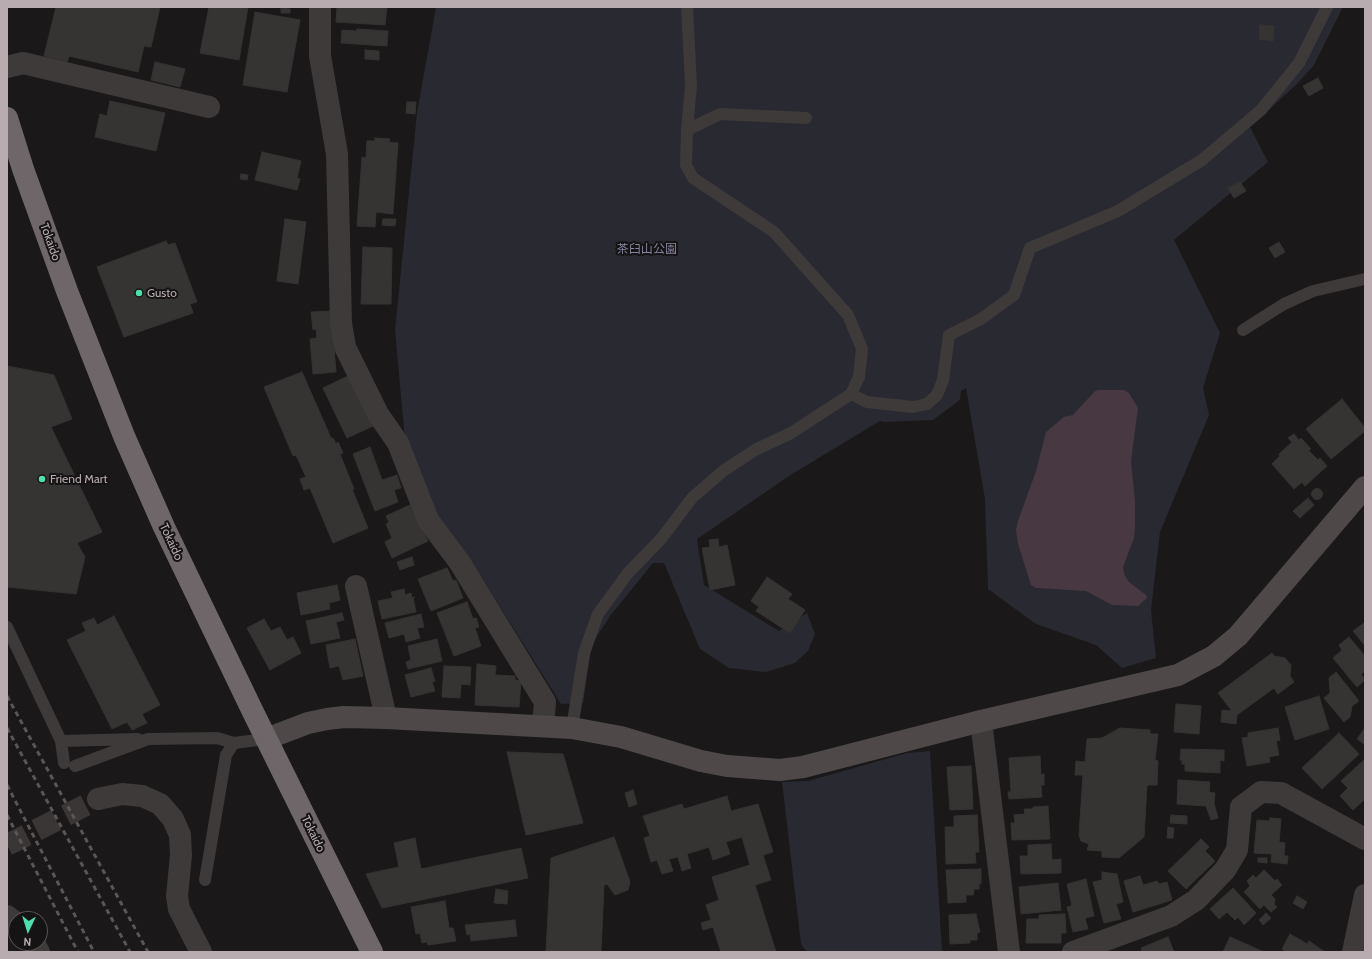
<!DOCTYPE html>
<meta charset="utf-8">
<style>
body{margin:0}
#map{position:relative;width:1372px;height:959px;overflow:hidden;background:#1a1818;font-family:Cabin,sans-serif}
canvas{display:block}
.frame{position:absolute;inset:0;border:8px solid #b8acb0;pointer-events:none}
.north{position:absolute;left:8px;top:911px;width:40px;height:40px;box-sizing:border-box;background:#151313;border:1px solid #565052;border-radius:50%;rotate:184deg;font-size:11px;font-weight:700;line-height:16px;text-align:center;color:#b8acb0}
.north::after{content:'';display:block;margin:auto;width:14px;height:18px;background:#4ae1ad;clip-path:polygon(50% 0,100% 100%,50% 72%,0 100%)}
</style>
<div id="map">
<canvas width="1372" height="959"></canvas>
<div class="frame"></div>
<div class="north">N</div>
</div>
<script>
const ctx = document.querySelector('canvas').getContext('2d');
ctx.lineJoin = 'round';
function paint(path, color) { ctx.fillStyle = color; ctx.fill(path, 'evenodd'); }
const toPath = rows => new Path2D(rows.map(r => 'M' + r).join(''));
function stroke(path, color, width, dash) { ctx.strokeStyle = color; ctx.lineWidth = width; ctx.lineCap = dash ? 'butt' : 'round'; ctx.setLineDash(dash || []); ctx.stroke(path); }
function label(font, color, halo, rows, align = 'center') {
  ctx.font = font + ' Cabin,"Noto Sans JP",sans-serif'; ctx.lineWidth = 4; ctx.setLineDash([]); ctx.textBaseline = 'middle'; ctx.strokeStyle = halo; ctx.fillStyle = color; for (const [text, x, y, turn = 0] of rows) {
    ctx.save(); ctx.translate(x, y); ctx.rotate((+turn || 0) * Math.PI / 180); ctx.textAlign = isNaN(turn) ? turn : align; if (halo) ctx.strokeText(text, 0, 0); ctx.fillText(text, 0, 0); ctx.restore();
  }
}
paint(toPath([
 [436,7,1343,7,1314,65,1297,84,1250,127,1268,162,1174,240,1220,333,1203,388,1209,415,1160,532,1151,610,1156,658,1122,668,1096,645,1036,624,988,589,985,499,966,388,961,391,960,400,933,420,884,422,880,421,792,474,697,539,704,585,779,631,807,613,815,634,808,651,795,663,766,672,729,668,700,649,664,563,653,563,610,616,592,644,583,703,561,704,484,581,435,519,405,440,395,330,417,113],
 [930,751,942,952,807,952,801,944,782,782,808,781,907,753]
]), '#292931');
paint(toPath([
 [1099,390,1124,390,1129,393,1138,408,1131,461,1135,501,1135,525,1134,538,1123,567,1124,574,1129,582,1146,595,1147,598,1138,606,1112,605,1086,591,1036,588,1031,585,1018,544,1016,530,1018,521,1036,471,1046,432,1064,417,1073,415,1095,391]
]), '#483841');
const building = toPath([
 [56,7,160,7,151,47,144,46,138,72,69,56,67,62,44,56,56,7],
 [209,7,248,7,239,60,200,53,209,7],
 [337,7,387,7,385,25,336,22,337,7],
 [281,8,290,9,290,13,281,13,281,8],
 [255,12,300,20,287,92,243,85,255,12],
 [1260,25,1274,26,1273,41,1259,39,1260,25],
 [357,29,388,31,387,46,341,43,342,30,357,31,357,29],
 [365,50,379,51,379,60,365,59,365,50],
 [155,62,185,69,180,87,151,80,155,62],
 [1318,78,1323,88,1309,96,1303,86,1318,78],
 [110,101,165,113,156,151,95,137,100,114,107,116,110,101],
 [407,102,416,102,415,114,406,113,407,102],
 [375,138,390,139,389,142,398,143,393,214,376,212,375,227,357,226,362,157,366,158,367,141,375,141,375,138],
 [262,152,301,161,297,178,300,179,297,190,255,180,262,152],
 [241,174,248,175,247,180,240,179,241,174],
 [1240,182,1246,191,1234,198,1228,188,1240,182],
 [285,219,306,222,298,284,277,281,285,219],
 [383,219,396,219,395,226,382,225,383,219],
 [166,241,168,245,175,243,197,302,190,304,193,313,124,337,97,267,166,241],
 [1279,242,1285,252,1275,258,1269,248,1279,242],
 [363,247,392,248,391,304,361,304,363,247],
 [331,311,336,372,313,374,310,339,317,338,316,329,313,330,311,312,331,311],
 [7,366,54,375,72,419,51,427,102,532,77,543,85,557,76,594,7,587,7,366],
 [302,372,331,438,333,438,336,444,338,442,343,453,340,454,354,489,352,489,368,528,333,543,310,488,304,490,300,479,306,477,296,455,293,456,264,387,302,372],
 [348,376,373,426,347,438,323,388,348,376],
 [1342,399,1365,428,1365,431,1331,459,1306,429,1342,399],
 [1294,434,1299,440,1301,438,1311,449,1308,450,1318,460,1320,458,1327,466,1305,486,1302,482,1294,489,1272,464,1280,456,1279,454,1292,442,1288,438,1294,434],
 [370,447,382,480,397,475,401,488,394,490,398,502,375,511,353,454,370,447],
 '1311.5 494a5.5 5.5 0 1 1 11 0a5.5 5.5 0 1 1-11 0Z',
 [1308,498,1314,505,1300,518,1293,511,1308,498],
 [410,505,428,541,392,558,385,542,392,538,386,524,389,522,386,516,410,505],
 [718,539,719,547,727,545,735,585,710,590,702,548,710,547,709,540,718,539],
 [412,557,414,565,400,570,397,562,412,557],
 [447,568,453,581,456,580,463,598,431,611,418,579,447,568],
 [767,577,792,594,788,599,805,610,790,633,756,611,759,607,751,601,767,577],
 [337,585,340,600,329,603,330,609,301,615,297,593,337,585],
 [404,589,405,595,411,593,412,598,415,597,413,598,416,612,382,619,378,601,393,598,391,592,404,589],
 [467,602,473,619,476,618,479,627,475,628,481,646,454,656,437,613,467,602],
 [342,613,344,620,336,622,340,638,311,644,306,621,342,613],
 [421,614,424,627,417,628,420,638,406,642,404,634,389,638,385,623,421,614],
 [114,616,160,705,142,714,147,723,132,730,127,722,112,729,67,640,86,631,82,623,94,618,97,625,114,616],
 [264,619,271,631,280,627,287,640,293,637,301,653,270,670,247,628,264,619],
 [1364,623,1365,625,1365,646,1353,631,1364,623],
 [1349,637,1365,656,1365,671,1361,674,1365,680,1357,687,1333,658,1342,650,1339,645,1349,637],
 [355,639,363,676,343,680,339,666,330,668,326,645,355,639],
 [437,639,442,661,408,669,406,662,411,660,408,646,437,639],
 [1272,653,1274,656,1285,658,1291,665,1290,676,1294,682,1278,694,1274,688,1237,715,1236,724,1221,722,1222,710,1232,711,1218,693,1272,653],
 [477,664,496,666,495,675,515,676,515,680,521,681,519,707,475,705,477,664],
 [444,666,471,667,470,685,461,684,460,698,442,697,444,666],
 [431,668,435,681,432,682,435,691,411,697,405,675,431,668],
 [1336,672,1359,701,1352,706,1350,717,1344,722,1324,698,1330,693,1329,678,1336,672],
 [1319,696,1329,729,1295,740,1285,707,1319,696],
 [1176,704,1201,706,1199,734,1174,732,1176,704],
 [1120,728,1150,730,1150,734,1158,734,1155,760,1158,761,1157,785,1147,785,1144,837,1119,858,1102,857,1102,851,1087,850,1089,844,1081,841,1079,835,1083,775,1075,775,1076,761,1085,762,1087,739,1102,738,1120,728],
 [1278,728,1280,740,1276,741,1279,755,1269,757,1270,762,1247,766,1242,738,1248,737,1248,733,1278,728],
 [1365,728,1365,745,1357,739,1365,728],
 [1339,733,1359,754,1322,789,1302,768,1339,733],
 [1181,749,1224,750,1224,761,1220,760,1220,773,1185,771,1185,764,1182,764,1182,760,1180,760,1181,749],
 [507,752,563,754,583,823,526,835,507,752],
 [1040,756,1041,775,1044,774,1044,785,1041,785,1042,797,1009,799,1008,792,1011,792,1009,758,1040,756],
 [1365,759,1365,799,1353,810,1340,796,1348,788,1341,781,1365,759],
 [971,766,973,809,950,810,947,767,971,766],
 [1178,780,1210,782,1209,792,1215,793,1214,803,1218,818,1211,820,1206,806,1177,804,1178,780],
 [633,790,637,804,629,807,625,793,633,790],
 [727,796,731,811,758,804,773,852,763,855,771,880,755,885,776,952,721,952,713,927,703,930,701,923,711,920,706,905,719,900,712,877,750,865,742,837,726,842,730,854,713,860,709,847,687,854,691,868,682,871,678,857,669,859,673,871,662,874,657,860,651,862,644,838,650,836,643,816,682,804,684,809,727,796],
 [1048,806,1050,839,1012,840,1011,823,1015,823,1014,815,1025,814,1024,809,1033,809,1033,807,1048,806],
 [977,815,979,852,975,852,976,863,946,864,945,827,954,827,954,816,977,815],
 [1171,815,1187,816,1187,824,1170,823,1171,815],
 [1270,818,1281,819,1279,842,1285,843,1284,856,1288,856,1287,864,1271,862,1272,854,1254,853,1257,820,1269,821,1270,818],
 [1168,827,1174,828,1173,838,1167,838,1168,827],
 [614,837,630,882,628,890,615,895,607,884,604,885,601,952,546,952,551,858,614,837],
 [415,838,421,869,521,848,528,878,382,908,366,874,399,867,394,843,415,838],
 [1201,839,1209,847,1205,851,1215,861,1186,889,1168,871,1201,839],
 [1051,844,1052,860,1061,859,1061,873,1021,874,1020,856,1028,856,1028,845,1051,844],
 [1258,858,1267,858,1267,863,1258,862,1258,858],
 [981,869,981,884,979,883,979,889,974,889,973,895,966,895,966,902,948,903,946,870,981,869],
 [1264,870,1275,881,1277,879,1282,885,1271,895,1275,899,1274,904,1277,907,1271,912,1264,905,1260,909,1244,892,1250,886,1247,881,1253,875,1256,878,1264,870],
 [1102,872,1117,874,1123,902,1116,904,1121,919,1104,923,1093,882,1102,880,1102,872],
 [1140,876,1143,885,1157,881,1159,884,1167,882,1172,900,1133,912,1124,881,1140,876],
 [1086,879,1094,916,1085,918,1088,929,1073,932,1067,907,1072,906,1067,884,1086,879],
 [1058,883,1061,910,1021,914,1019,887,1058,883],
 [1233,888,1256,913,1244,925,1238,917,1235,920,1227,912,1219,919,1210,909,1233,888],
 [496,889,508,891,507,904,494,903,496,889],
 [1297,896,1307,902,1303,909,1293,903,1297,896],
 [445,901,449,928,453,928,456,941,428,945,427,942,422,943,420,933,416,934,411,907,445,901],
 [1266,913,1271,918,1263,925,1259,920,1266,913],
 [976,914,980,932,977,933,977,940,970,940,970,943,950,944,949,915,976,914],
 [1065,914,1066,933,1061,933,1061,943,1026,943,1027,919,1039,919,1039,915,1065,914],
 [515,920,517,936,471,941,470,934,467,935,465,925,515,920],
 [1290,934,1307,944,1309,941,1325,952,1287,952,1282,949,1290,934],
 [1168,937,1174,952,1142,952,1141,948,1168,937],
 [1230,937,1264,952,1223,952,1230,937]
]);
paint(building, '#363333');
stroke(building, '#363232', 1);
stroke(toPath([
 [7,845,98,799]
]), '#3a3636', 22, [22, 11]);
stroke(toPath([
 [687,130,720,114,806,118],
 [1243,330,1284,304,1313,291,1365,279],
 [851,394,867,402,913,407,927,404,937,395,943,380,949,335,981,319,1014,295,1030,248,1118,211,1202,160,1261,110,1299,63,1327,7],
 [7,627,61,741],
 [572,728,584,653,598,614,628,573,661,539,692,498,723,471,755,450,791,433,851,394,859,377,862,349,848,315,774,232,693,178,686,165,687,130,691,85,687,7],
 [64,763,61,741,138,739],
 [75,766,148,739,217,738,234,743],
 [205,880,226,755,234,743,266,739]
]), '#3f3a3a', 12);
stroke(toPath([
 [320,7,320,56,337,154,341,323,345,347,378,414,398,443,428,520,460,563,545,702,543,726],
 [7,67,23,63,209,107],
 [356,586,386,718],
 [981,721,1009,952],
 [98,799,122,794,142,796,160,804,173,819,180,835,181,855,177,896,179,909,201,952],
 [7,916,16,923],
 [34,943,39,952],
 [1073,952,1171,916,1196,900,1225,870,1237,850,1241,807,1261,792,1281,793,1365,839],
 [1353,952,1365,895]
]), '#3f3a3a', 22);
stroke(toPath([
 [266,739,308,723,327,719,344,717,386,718,572,728,621,737,701,761,727,766,780,770,803,767,981,721,1178,675,1214,656,1238,636,1365,487]
]), '#4e4849', 22);
stroke(toPath([
 [7,118,23,169,67,291,124,436,164,527,253,712,372,952]
]), '#6f6669', 22);
stroke(toPath([
 [7,696,148,952],
 [7,728,130,952],
 [7,785,94,952],
 [7,815,78,952]
]), '#5b5556', 3, [5, 4]);
for (const [x, y, r, color] of [
 [139,293,4,"#4ae1ad"],
 [42,479,4,"#4ae1ad"]
]) { const dot = new Path2D(); dot.arc(x, y, r, 0, 2 * Math.PI); ctx.fillStyle = color; ctx.fill(dot); stroke(dot, '#151313', 1.5); }
label('12px', '#b8acb0', '#151313', [
 ["Tokaido",50,242,70],
 ["Tokaido",171,542,65],
 ["Tokaido",313,834,64]
]);
label('12px', '#8685a1', '#151313', [
 ["茶臼山公園",647,249]
]);
label('12px', '#b8acb0', '#151313', [
 ["Gusto",147,293],
 ["Friend Mart",50,479]
], 'left');
</script>
